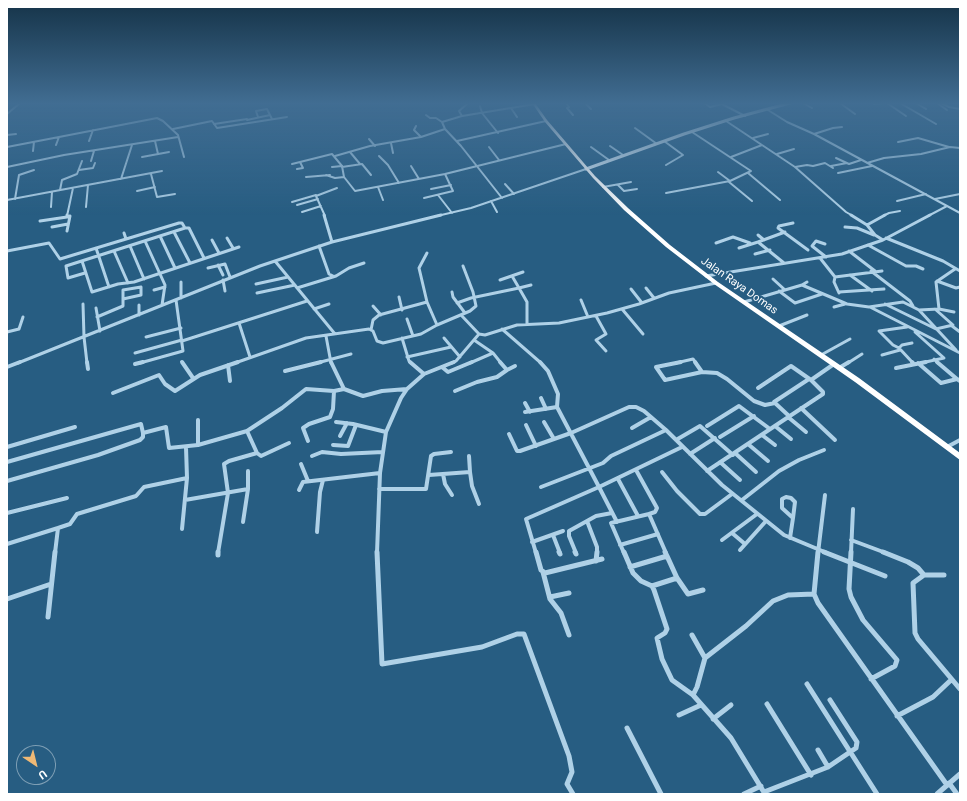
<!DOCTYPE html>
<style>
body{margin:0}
#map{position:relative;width:967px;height:801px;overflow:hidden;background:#275d82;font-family:Roboto,sans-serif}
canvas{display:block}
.frame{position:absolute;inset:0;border:8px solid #fff;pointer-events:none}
.north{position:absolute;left:16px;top:745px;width:40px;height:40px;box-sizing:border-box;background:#275d82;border:1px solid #7d9eb4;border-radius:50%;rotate:145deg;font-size:11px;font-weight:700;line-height:16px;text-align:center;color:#fff}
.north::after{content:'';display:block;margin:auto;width:14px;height:18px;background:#efb975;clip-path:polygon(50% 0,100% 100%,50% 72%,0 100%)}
</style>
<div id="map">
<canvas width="967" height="801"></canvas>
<div class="frame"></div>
<div class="north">U</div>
</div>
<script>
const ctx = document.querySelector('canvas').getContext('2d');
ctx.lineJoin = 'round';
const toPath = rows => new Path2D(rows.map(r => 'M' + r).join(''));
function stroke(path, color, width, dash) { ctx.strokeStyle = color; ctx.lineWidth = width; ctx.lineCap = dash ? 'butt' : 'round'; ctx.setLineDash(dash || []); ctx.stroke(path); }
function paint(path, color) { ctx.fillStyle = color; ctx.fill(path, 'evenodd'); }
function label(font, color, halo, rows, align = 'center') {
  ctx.font = font + ' Roboto,sans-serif'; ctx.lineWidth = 4; ctx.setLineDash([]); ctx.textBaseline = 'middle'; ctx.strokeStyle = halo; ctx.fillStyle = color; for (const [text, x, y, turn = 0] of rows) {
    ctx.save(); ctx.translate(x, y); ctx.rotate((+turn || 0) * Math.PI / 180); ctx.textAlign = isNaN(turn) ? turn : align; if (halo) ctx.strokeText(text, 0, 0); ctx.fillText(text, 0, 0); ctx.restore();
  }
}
stroke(toPath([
 [566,103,569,107,567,108,573,115],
 [585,103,591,109],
 [704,103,710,107,722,104],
 [720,103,745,116],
 [803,103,812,108],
 [840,103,855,114],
 [887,103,906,116],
 [900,103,936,124],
 [916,103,926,109],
 [937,103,947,110],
 [941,103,949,107,960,109],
 [874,104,884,103],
 [480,106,482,113,498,133],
 [511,108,517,117],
 [768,110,787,122,814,134,960,213],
 [7,114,20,103],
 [426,115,430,118,436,118,442,122],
 [462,116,459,111,467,104],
 [258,117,256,111,267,109,272,119],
 [247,120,270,115],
 [726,121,795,167,846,212,853,216],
 [214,124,247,119],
 [416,126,414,130,421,137],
 [635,128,657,144],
 [173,129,212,121,217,128,287,117],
 [814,134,833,128,842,127],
 [7,135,16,134],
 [59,137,157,118,163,121,178,135,184,157],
 [753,138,768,134],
 [369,139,375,146],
 [89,141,93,130],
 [155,141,158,154],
 [457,141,546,121],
 [664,141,683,155,666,165],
 [898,142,918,138,949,147],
 [391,143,393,153],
 [610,146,623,155],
 [7,147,59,137,56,145],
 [489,147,499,160],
 [591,147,609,160],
 [33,151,34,142],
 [350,152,360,164],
 [777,154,794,149],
 [335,156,370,146,421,137,445,129],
 [379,156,388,165,399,183],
 [142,157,169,152],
 [731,157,762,145],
 [836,158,849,164,861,160],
 [91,161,94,151],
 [867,163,884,158,921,154,950,147,960,148],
 [292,164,332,154,342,166,344,177,355,191,445,174,566,144],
 [411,166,419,179],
 [831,166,847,163],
 [7,167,64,155,178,137],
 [332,167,342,166],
 [342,167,362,164,371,175],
 [795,167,807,165,813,166,825,163,833,168],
 [297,169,303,168,300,162],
 [79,170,93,168,95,163],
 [718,172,730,181],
 [748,173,780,200],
 [838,173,872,166],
 [151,174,157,197,175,194],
 [326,175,335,178,344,177],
 [306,177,330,175],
 [121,179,132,145],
 [729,182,752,201],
 [505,184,514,194],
 [618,185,624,191,637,189],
 [378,187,383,200],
 [603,187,631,182],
 [431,189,451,185],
 [60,190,62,180,77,174,82,161],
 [137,191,155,187],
 [666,193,730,181,751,171,692,132],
 [438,195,452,213],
 [424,198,453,191,445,174],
 [502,198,461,146,445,129,442,122,462,116,541,103],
 [15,199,19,175,34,170],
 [935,199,960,194],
 [7,200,162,171],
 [491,201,497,212],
 [897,201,926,194],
 [292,202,316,195],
 [297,205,318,199],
 [51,207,52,192],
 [86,207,88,185],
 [302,212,321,206],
 [67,216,73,188],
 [325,216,316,196,337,188],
 [437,216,471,208,586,169],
 [883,216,889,213,900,211],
 [928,216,947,206]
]), '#afd1e7', 2);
stroke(toPath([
 [324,215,332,242],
 [851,215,867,225,875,235,883,240],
 [67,217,67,215],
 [67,217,70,216,67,231],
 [40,221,67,217],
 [793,223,779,226,778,228,808,250],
 [867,225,885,215],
 [52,227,68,224],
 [845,227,857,228,874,235],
 [185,228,189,228,204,258],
 [174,232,190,263],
 [124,233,126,239],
 [758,235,764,240],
 [160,236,175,268],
 [227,238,233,248],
 [886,238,943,261,960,271],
 [212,240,219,253],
 [145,241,165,285,162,305],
 [758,242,785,232],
 [716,243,733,237,750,243],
 [825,244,816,241,812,246,826,257],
 [868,245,906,266,916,266,923,269],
 [130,246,144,279],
 [319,246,329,274,333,276],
 [96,248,109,287],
 [739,248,758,242,784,263],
 [7,251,49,243,60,259,179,223,182,223,185,228,66,266,68,278,85,273],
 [114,251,128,283],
 [849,251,875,271],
 [427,253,419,268,427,302,437,325],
 [755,254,770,250],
 [820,258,835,277,882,271],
 [82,261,92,292,118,284,134,282,239,247],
 [275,261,335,334],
 [218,265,223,275],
 [208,268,225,264,230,277],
 [871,271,910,301,913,306],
 [850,275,872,291],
 [512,276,519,288,531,285],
 [706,276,842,254,883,240,930,215],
 [835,277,834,282,839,293],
 [773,279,785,290],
 [223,280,225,291],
 [500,280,523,272],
 [937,281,956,288,960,287],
 [181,282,181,298],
 [256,284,288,277],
 [802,285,807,282],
 [141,287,141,295,123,299,123,290,141,287],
 [297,288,336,276,349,268,364,263],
 [646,288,654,298],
 [631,289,642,303],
 [154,290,165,287],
 [779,291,795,303,822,294],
 [452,292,453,297,465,313],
 [839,292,884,289],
 [257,293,295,285],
 [399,297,402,310],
 [581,300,588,317],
 [744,302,802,285,847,304,869,307,903,302,919,310,956,350],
 [457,303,471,298,519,288,527,302,527,324],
 [83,304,84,337,87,363],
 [885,304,936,329,953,325,935,309],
 [139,305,139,315],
 [373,306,381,315],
 [834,307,845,304],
 [870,307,960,353],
 [96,308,100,331],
 [314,309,329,304],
 [622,309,643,334],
 [939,309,936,282,955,269],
 [919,310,939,309,954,312],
 [461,315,479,334],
 [596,316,606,334,596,340,606,351],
 [97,317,123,306,123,299],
 [407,319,413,336],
 [239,323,250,357],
 [779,326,807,315],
 [952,326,960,332],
 [502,329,541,363],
 [371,330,373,320,379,315,427,302],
 [7,332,19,329,23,317],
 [915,332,944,358,921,363],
 [326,336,331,363],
 [146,337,181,328],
 [402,338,409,361,411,363],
 [444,338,460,357],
 [182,341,307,301],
 [912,343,902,345,899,348,913,363],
 [899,348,893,345,879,331,907,327],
 [135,353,182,340],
 [493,353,501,363],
 [821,355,850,339],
 [882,355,900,350],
 [407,357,451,347],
 [934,359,938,363],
 [18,363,260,266,332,242,441,215],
 [140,363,183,351,176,300],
 [235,363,306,338,369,329,373,331,377,341,383,343,421,334,437,325,470,311,476,306,473,292,463,266],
 [317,363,351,354],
 [452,363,456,361,479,334,485,335,517,325,559,323,607,313,639,304,669,293,716,283],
 [470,363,493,353,474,340],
 [676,363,693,359,696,363],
 [848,363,862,354]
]), '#afd1e7', 3);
stroke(toPath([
 [87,362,88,369],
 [182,362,193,378],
 [331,362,344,389],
 [410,362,424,374],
 [500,362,507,370,515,366],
 [681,362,656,367,665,380,702,372],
 [695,362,702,372],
 [912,362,913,363],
 [937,362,957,379],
 [918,363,941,383,957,379,960,381],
 [135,364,143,362],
 [228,365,230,381],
 [7,367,20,362],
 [442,367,448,372,472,362],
 [839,368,849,362],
 [896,368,926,362],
 [285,371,321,362],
 [702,372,717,373,727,379,754,401,765,405,775,403,774,402,809,379],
 [811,380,834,364],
 [455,391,477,382,497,377,507,370],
 [113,393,159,375,165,384,175,391,200,375,238,362],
 [541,398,546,409],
 [525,403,530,412],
 [775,403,789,416],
 [801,408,835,440],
 [525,412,557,407],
 [788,417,806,432],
 [198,420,198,445],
 [336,422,353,424,386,432],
 [544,422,554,439],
 [526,425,536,446],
 [707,426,739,406,770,429],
 [775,426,791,439],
 [632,428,651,417],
 [509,434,517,451,520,451,571,433,629,407,636,407,644,411,666,430,722,485,784,535,827,553],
 [762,435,775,445],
 [340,436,347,423],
 [720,437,754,416],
 [676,440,700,426,733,455],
 [308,441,303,428,309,424,330,417,333,409,334,391],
 [748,444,768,461],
 [333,445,348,446,356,425],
 [7,447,75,427],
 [947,447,960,440],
 [257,453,261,456,289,443],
 [735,453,756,472],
 [690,454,715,438],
 [312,456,322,452,341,454,383,452],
 [469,456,470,472],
 [7,462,141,424,143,433,166,427,169,448,198,445,247,431,282,408,306,389,334,391,344,389,363,396,382,391,407,389],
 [720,462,740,480],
 [301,464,308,481],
 [636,470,657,508,655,512,649,514,666,553],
 [707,471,823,394,823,392,811,380,791,366,758,388],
 [662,472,677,491,700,514,705,514,732,494],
 [443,474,445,484,452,495],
 [429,475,470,472,472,486,479,504],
 [618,479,638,516],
 [7,481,98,455,140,440,143,437,143,433],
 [541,487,603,463,611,456,666,430],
 [379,489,426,489,431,456,434,454,451,452],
 [299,490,303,482,380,473],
 [786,497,791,498,795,502,793,518,782,508,782,499,786,497],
 [185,500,248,489],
 [742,500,779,471,799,460,824,450],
 [7,513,67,498],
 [587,521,597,547,597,553],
 [243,522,248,489,248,471],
 [617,522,599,487,682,447],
 [58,528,70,524,77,514,136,496,144,487,187,478],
 [182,529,187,478,186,447],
 [317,532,320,492,323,480],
 [732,533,745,544],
 [553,535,560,553],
 [790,538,793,518],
 [722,540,757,514],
 [851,540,886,553],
 [532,542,563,531],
 [7,544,58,528,55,553],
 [620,545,658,534],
 [740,550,766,521],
 [218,553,228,493,224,464,229,461,257,453,247,431],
 [377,553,380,473,386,432,401,398,407,389,424,374,454,362],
 [536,553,526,519,599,487,557,407,558,394,548,371,540,362],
 [576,553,569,536,569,531,596,516,612,513],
 [624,553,611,523,649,514],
 [818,553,825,495],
 [851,553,853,509]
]), '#afd1e7', 4);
stroke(toPath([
 [377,552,382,664,482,647,517,634,524,634,569,756,572,772,567,784,573,794],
 [536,552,541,570,545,573,602,559],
 [559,552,560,554],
 [575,552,576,554],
 [624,552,633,573,641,581,652,586,654,590,667,629,665,633,657,638,662,659,672,680,693,695,731,738,765,794],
 [818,552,814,594,818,603,947,785],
 [824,552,885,576],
 [851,552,849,589,851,597,863,620,897,660,895,666,871,679],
 [883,552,908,562,918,568,924,575],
 [218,555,218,552],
 [667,556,677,578,688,594,703,590],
 [596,561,597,552],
 [630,567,667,556,665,552],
 [543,572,550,599,561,613,569,635],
 [944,575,924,575,913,583,915,633,918,639,960,689],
 [652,586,677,578],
 [550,597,569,593],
 [7,599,51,584],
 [48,617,55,552],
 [692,635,705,658],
 [807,684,877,794],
 [693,695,697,687,705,658,746,626,773,601,788,595,814,594],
 [767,704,811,775],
 [679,715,701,705],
 [897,716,933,697,951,680],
 [713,719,731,705],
 [627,728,661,794],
 [818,750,828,767],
 [949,783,957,794],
 [764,792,828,767,856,748,857,742,830,700],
 [744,794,761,786],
 [937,794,960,774]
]), '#afd1e7', 5);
stroke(toPath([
 [586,169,684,134,734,118,790,103]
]), '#d9eaf6', 3);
paint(toPath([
 [532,103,535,103,547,120,595,176,628,208,670,245,718,282,859,378,960,453,960,460,855,382,714,284,666,247,624,210,593,178,545,122,532,103]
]), '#fff');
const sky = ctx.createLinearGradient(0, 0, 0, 215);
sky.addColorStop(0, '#153348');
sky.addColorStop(0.48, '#416d92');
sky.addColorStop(1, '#416d9200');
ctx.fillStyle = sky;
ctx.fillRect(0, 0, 967, 215);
label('11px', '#fff', '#275d82', [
 ["Jalan Raya Domas",739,286,35]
]);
</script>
